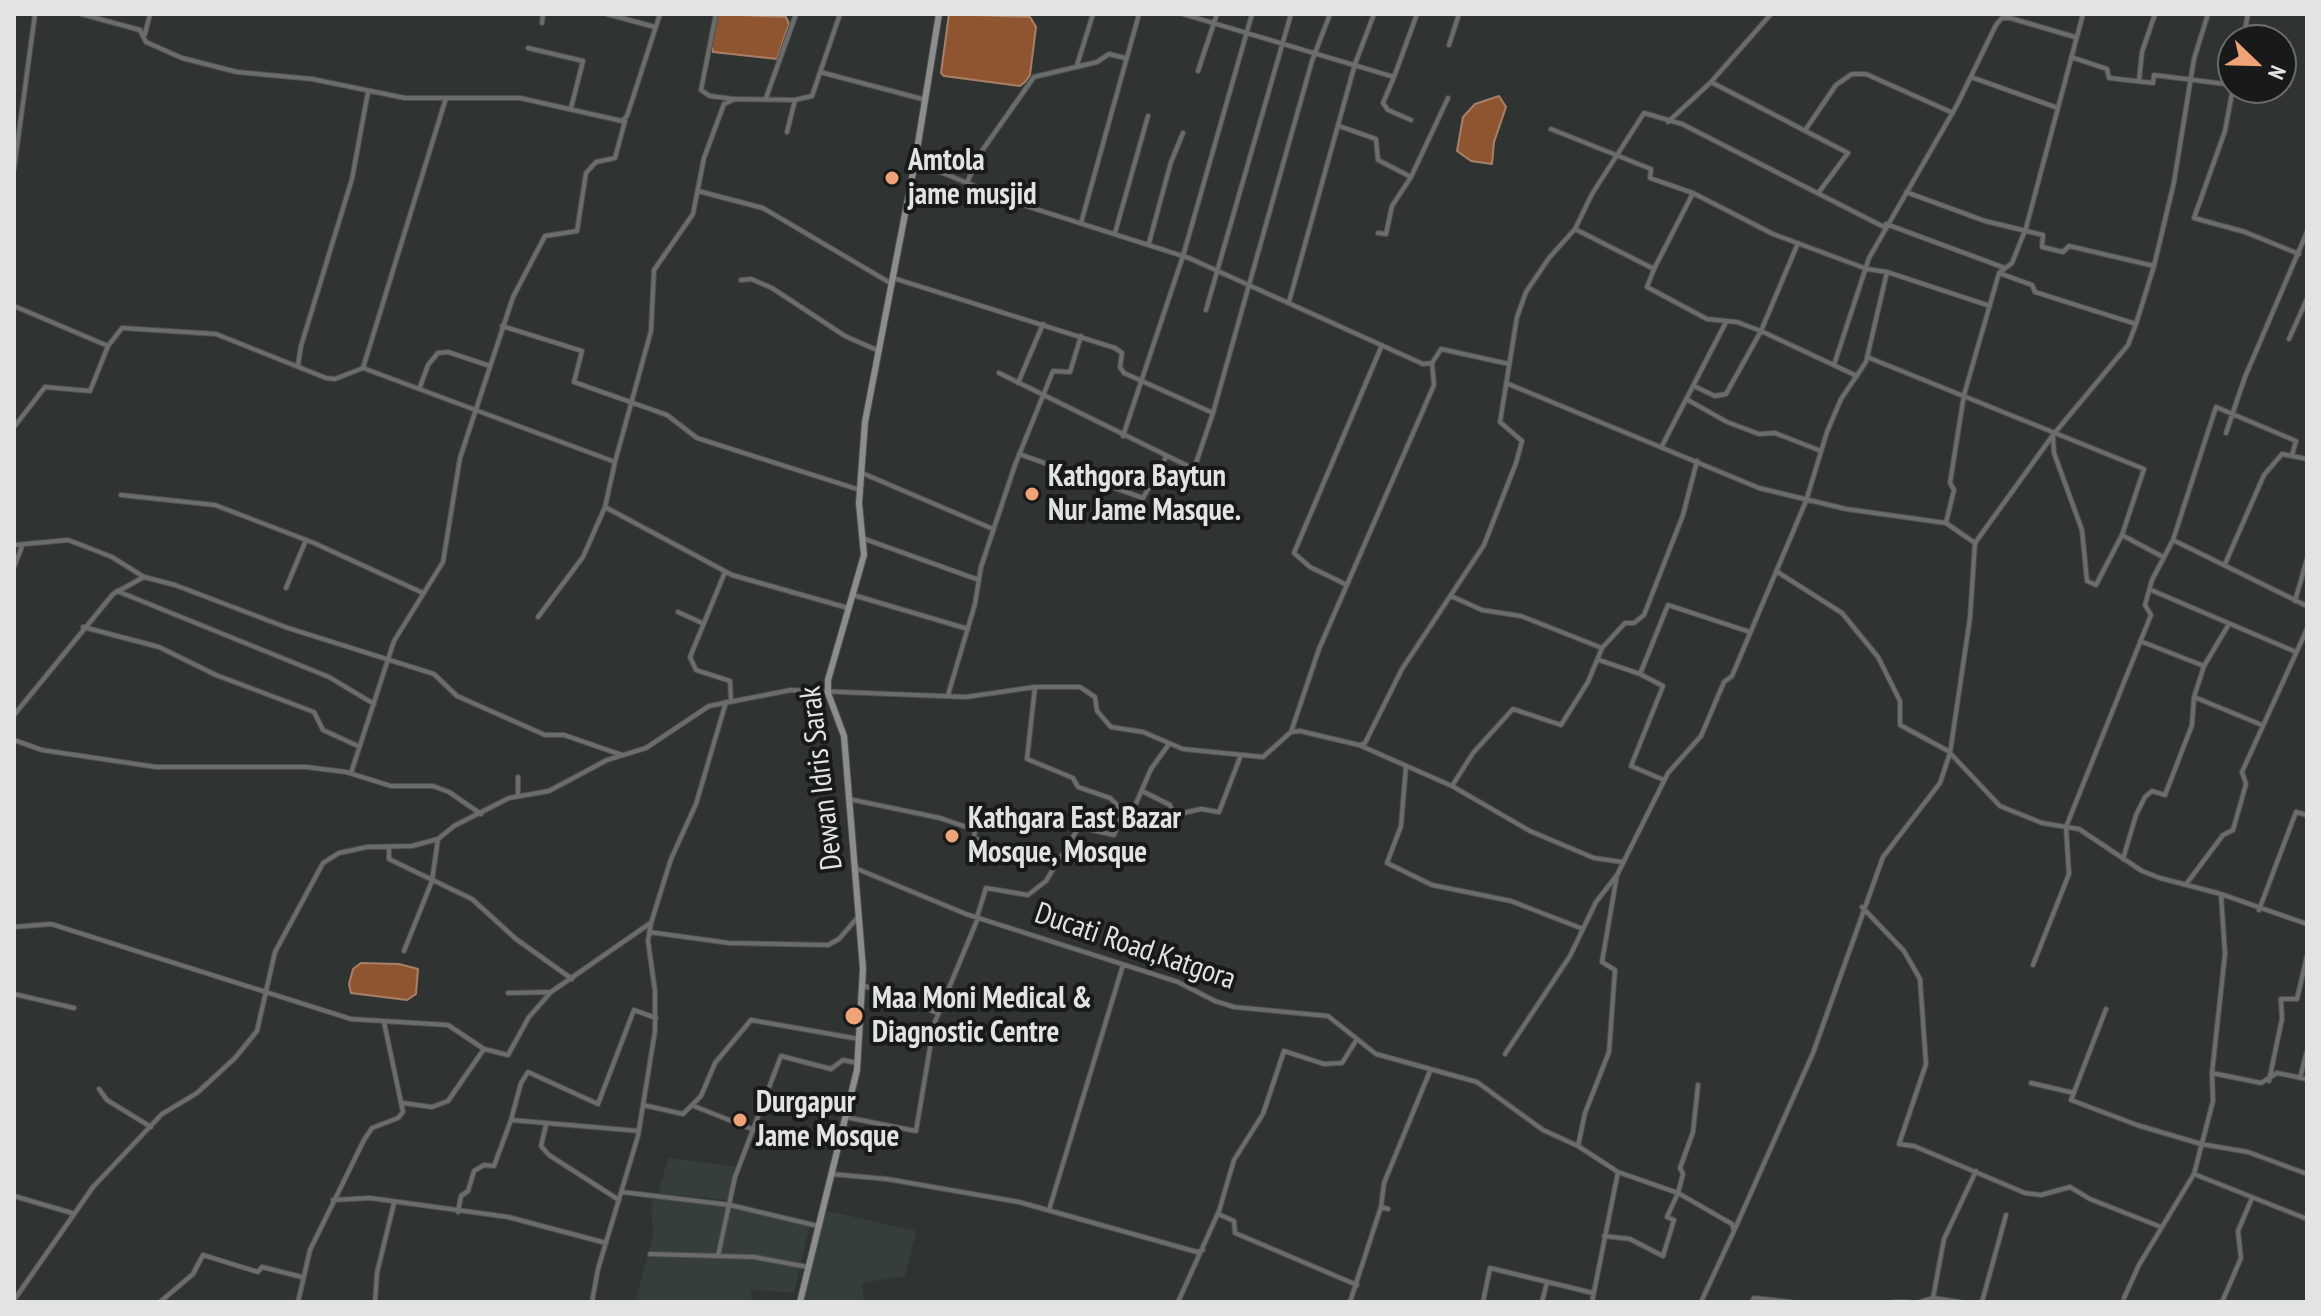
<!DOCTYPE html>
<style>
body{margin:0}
#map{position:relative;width:2321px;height:1316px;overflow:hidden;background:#2f3331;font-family:"PT Sans Narrow",sans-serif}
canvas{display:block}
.frame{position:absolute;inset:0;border:16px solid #e2e4e3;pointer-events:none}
.north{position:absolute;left:2217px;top:24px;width:80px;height:80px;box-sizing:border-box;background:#181a19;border:2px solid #696b6a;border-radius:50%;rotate:113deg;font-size:22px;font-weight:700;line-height:32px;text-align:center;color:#e2e4e3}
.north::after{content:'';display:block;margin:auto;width:28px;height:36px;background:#efa376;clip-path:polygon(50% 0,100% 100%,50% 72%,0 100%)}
</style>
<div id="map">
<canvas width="2321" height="1316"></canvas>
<div class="frame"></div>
<div class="north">N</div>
</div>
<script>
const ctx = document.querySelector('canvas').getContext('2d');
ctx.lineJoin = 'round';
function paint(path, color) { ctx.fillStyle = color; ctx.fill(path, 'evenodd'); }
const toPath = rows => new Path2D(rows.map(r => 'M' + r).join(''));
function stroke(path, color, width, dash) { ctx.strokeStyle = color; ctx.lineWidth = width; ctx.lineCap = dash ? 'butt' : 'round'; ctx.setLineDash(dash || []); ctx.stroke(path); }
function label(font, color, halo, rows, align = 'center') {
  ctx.font = font + ' "PT Sans Narrow",sans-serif'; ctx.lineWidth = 8; ctx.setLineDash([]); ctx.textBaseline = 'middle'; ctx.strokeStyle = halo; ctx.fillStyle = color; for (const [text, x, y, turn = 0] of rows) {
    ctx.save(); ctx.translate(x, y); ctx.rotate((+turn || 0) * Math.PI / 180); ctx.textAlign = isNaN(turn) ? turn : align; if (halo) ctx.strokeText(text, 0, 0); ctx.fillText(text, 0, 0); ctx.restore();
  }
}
paint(toPath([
 [668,1158,737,1167,729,1200,658,1194],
 [653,1198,720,1203,810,1224,794,1293,751,1290,752,1302,635,1302,654,1232,651,1216],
 [824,1210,916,1231,905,1276,862,1283,864,1302,800,1302]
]), '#353e3a');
const water = toPath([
 [718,14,786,17,789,24,777,59,713,52,711,45,718,14],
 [949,14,1030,17,1036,27,1030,75,1025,82,1020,86,944,76,941,73,949,14],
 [1499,96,1506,107,1494,142,1492,164,1471,161,1457,151,1463,117,1475,104,1499,96],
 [361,963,399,964,418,969,416,994,407,1000,351,993,349,984,353,969,361,963]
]);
paint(water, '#8f5531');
stroke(water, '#a88066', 2);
const street = toPath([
 [81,14,140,30,146,42,182,58,237,72,312,79,405,98,520,98,622,121,627,116,660,14],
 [607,14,655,27],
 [716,14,701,90,710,96,733,99],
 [1183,14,1394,77,1417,14],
 [542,23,543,14],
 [145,34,150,14],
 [2243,40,2248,14],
 [1449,45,1459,14],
 [528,48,583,61,571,108],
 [2071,57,2107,69,2109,78,2153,83,2154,75,2233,85],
 [1077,65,1093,14],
 [1198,71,1217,14],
 [820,72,926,100],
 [1394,77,1383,103,1388,110,1411,120],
 [1971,77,2055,107],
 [2139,81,2142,52,2155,14],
 [1711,82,1771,14],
 [2233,88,2225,131,2194,218,2245,232,2299,254],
 [766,98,796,14],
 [1668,122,1711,82,1848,153,1819,192],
 [1339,126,1376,139,1378,160,1411,177,1392,206,1386,234,1378,233],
 [1551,129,1651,169,1650,178,1693,193,1773,234,1867,269,1887,272,1990,306],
 [1806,129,1836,85,1852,74,1866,74,1953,113],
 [787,132,795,100],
 [915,162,1020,204,1189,258,1423,364,1432,363,1441,349,1509,364],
 [14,169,35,14],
 [1411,177,1448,98],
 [967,183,979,155,1034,77,1097,62,1109,54,1125,58],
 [698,191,763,208,892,284],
 [1906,192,1985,221,2043,235,2042,247,2063,252,2069,246,2154,266,2174,182,2194,59,2208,14],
 [1081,223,1139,14],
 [1886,224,2005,268],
 [1575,229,1654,269,1693,193],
 [1115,233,1148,116],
 [1149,243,1171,162,1183,133],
 [1654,269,1647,287,1707,319,1737,322,1761,331,1857,376],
 [893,278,1115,348,1122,353,1120,367,1124,373,1213,413],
 [741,280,751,279,772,288,845,336,879,351],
 [1289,302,1355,64,1374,14],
 [14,306,108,346],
 [1206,310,1291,14],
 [2136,324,2154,266],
 [502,326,582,351,574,382,667,415,697,438,860,490],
 [2289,339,2307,299],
 [1867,357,2144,469,2122,535],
 [298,365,301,346,352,179,368,92],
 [1834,365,1869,258,1957,105,1996,25,2002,18,2010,18,2075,37],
 [363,368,446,98],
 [999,373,1194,469,1213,413,1312,61,1330,14],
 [1018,383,1043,324],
 [1506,383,1759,488,1846,509,1946,523],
 [420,387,428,365,438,353,448,352,490,366],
 [1696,387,1715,396,1726,394,1761,331,1798,243],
 [1688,400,1727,422,1759,434,1775,433,1821,451],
 [14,427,45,387,90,391,108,346,122,328,216,334,326,378,335,379,363,368,615,462,605,507,732,575,848,608],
 [2226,433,2245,377,2307,232],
 [1123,436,1183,256,1252,14],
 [2053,437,2054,453,2082,530,2087,581,2096,585,2122,535,2163,557],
 [1662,446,1726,322],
 [1019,454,1143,498,1166,457],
 [615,462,651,331,654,270,693,214,704,158,724,104,735,99,795,100,812,96,840,14],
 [862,473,993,529],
 [121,495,215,505,314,543,423,593],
 [862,538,979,580],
 [2173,540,2307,606],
 [1975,543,2053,435,2128,345,2136,324,2035,292,2032,285,1999,273],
 [14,545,68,540,84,546,112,557,144,577,175,585,288,628,434,674,457,696,545,735,564,735,622,755],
 [2225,564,2264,475,2282,454,2307,459],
 [14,567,23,544],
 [1776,571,1842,613,1878,657,1900,701,1900,725,1950,752],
 [725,572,690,657,696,670,730,681,731,701],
 [1347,585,1310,567,1294,553,1382,345],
 [286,588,306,540],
 [2151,590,2296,652],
 [117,591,329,677,374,704],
 [853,595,968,629],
 [1451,596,1482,610,1521,616,1602,648,1625,623,1634,623,1644,615,1683,515,1697,461],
 [2295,601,2307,559],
 [678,612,702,623],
 [538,617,583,557,605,507],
 [83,627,159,647,216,675,314,712,323,730,358,746],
 [2140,641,2204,666,2194,697,2262,725],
 [1599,660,1640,674,1668,605,1750,632],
 [2204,666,2229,624],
 [1640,674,1663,686,1631,766,1664,780],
 [1035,687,1027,759,1073,778,1078,787,1110,798,1116,804,1120,820],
 [948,695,975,604,981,567,1015,465,1053,371,1070,372,1081,336],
 [14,715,113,594,144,577],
 [1291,732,1319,649,1434,385,1432,363],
 [14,740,42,750,156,767,306,767,346,772,391,786,433,786,449,792,481,814],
 [1360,745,1365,743,1402,669,1484,545,1516,463,1522,441,1500,422,1517,317,1526,292,1549,258,1575,229,1592,194,1644,113,1682,124,1884,227],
 [1950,753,2000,806,2042,823,2079,829,2142,871,2160,878,2221,894,2307,924],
 [1406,766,1401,826,1387,863,1432,885,1511,901,1583,929],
 [351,773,394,641,443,562,460,458,513,297,545,236,577,231,586,173,596,162,615,158,625,121],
 [1452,786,1473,753,1513,709,1561,725,1588,682,1602,648],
 [1142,791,1170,805,1173,815],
 [518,796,518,777],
 [849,799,940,818,975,830,974,838,1008,852,1056,863],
 [1131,815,1151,769,1169,744],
 [389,847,389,859,472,899,516,939,572,979],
 [2123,859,2136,815,2145,797,2152,791,2165,795,2192,725,2194,697],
 [855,868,966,914,1178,982,1215,1001,1234,1007,1328,1016,1376,1054,1477,1082,1543,1130,1578,1146,1618,1172,1592,1302],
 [2187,883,2223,835,2233,830,2246,784,2242,772,2307,629],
 [1862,907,1904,951,1920,979,1926,1064,1899,1144,1914,1146,2025,1193,2041,1195,2070,1187,2090,1199,2161,1227],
 [2259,910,2296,812,2307,815],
 [977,917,986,888,1028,895,1046,881,1079,827,1114,835,1120,820,1135,814,1148,812,1170,816,1201,809,1219,812,1241,755],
 [14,927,51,924,351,1019,448,1025,484,1049],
 [649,932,729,943,828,945,839,939,858,917],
 [404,951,432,881,438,839],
 [2033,965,2069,874,2066,827,2151,615,2145,605,2152,580,2173,540,2216,407,2296,441,2292,455],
 [862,985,938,1013],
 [508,993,551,992],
 [14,994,74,1008],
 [2106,1009,2071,1100,2137,1125,2201,1144,2248,1152,2307,1174],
 [1505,1054,1570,956,1596,902,1617,875],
 [2212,1073,2261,1083,2277,1073,2307,1079],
 [2300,1078,2307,1051],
 [2269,1081,2282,1019,2281,999,2297,999,2307,956],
 [2031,1083,2074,1093],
 [99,1089,107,1100,151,1127],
 [403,1103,432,1107,448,1101,484,1049,508,1055,529,1017,551,992,649,924],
 [643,1105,683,1114,701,1096,715,1063,751,1020,859,1039],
 [694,1106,754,1130],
 [845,1117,916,1131,934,1024,978,918],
 [511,1120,521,1083,528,1072,598,1104,634,1010,656,1018],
 [546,1125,541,1146,549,1155,619,1200],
 [1578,1146,1585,1113,1609,1052,1615,970,1602,962,1617,875,1668,773,1701,736,1724,682,1732,676,1806,501,1827,432,1841,399,1866,362,1887,272],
 [1618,1172,1678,1193,1732,1224,1734,1231,1701,1302],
 [831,1174,887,1179,1019,1202,1197,1252,1203,1250],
 [2194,1174,2307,1219],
 [622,1192,730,1205,818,1226],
 [14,1196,72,1213],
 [333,1200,370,1198,508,1217,606,1243],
 [1381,1207,1384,1183,1430,1071],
 [1049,1210,1123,965],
 [458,1212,461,1196,468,1191,474,1171,484,1165,494,1166,511,1120,639,1131],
 [1218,1214,1234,1221,1235,1233,1357,1285],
 [1734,1231,1813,1053,1883,857,1940,783,1950,753,1970,618,1975,543,1946,523,1954,490,1950,483,1964,395,1999,273,2012,263,2026,228,2083,14],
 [1604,1236,1630,1239,1663,1256,1674,1220,1667,1217,1678,1193,1683,1174,1680,1168,1693,1132,1698,1085],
 [650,1254,754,1257,808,1267],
 [718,1256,735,1177,781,1056,831,1069,843,1060,857,1063],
 [1933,1298,1944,1239,1976,1171],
 [2124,1298,2139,1265,2194,1174,2213,1101,2212,1073,2225,954,2221,894],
 [14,1300,93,1187,162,1114,197,1093,235,1058,257,1031,275,952,323,863,339,853,367,847,412,846,438,839,454,826,509,798,549,791,607,760,646,748,709,706,791,690,966,697,1035,687,1080,687,1095,697,1097,711,1111,727,1143,732,1183,749,1263,757,1291,732,1300,731,1359,745,1452,786,1530,831,1594,858,1622,862],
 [160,1302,193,1274,203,1255,258,1272,262,1267,302,1277],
 [298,1302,310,1250,364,1140,372,1128,398,1118,403,1112,384,1022],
 [375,1302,377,1273,394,1203],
 [592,1302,598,1269,638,1136,655,1031,655,991,648,941,651,923,671,859,696,804,726,702],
 [1178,1302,1219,1211,1234,1160,1263,1114,1284,1051,1324,1064,1342,1063,1357,1039],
 [1350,1302,1381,1207,1388,1209],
 [1483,1302,1490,1268,1593,1293],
 [1542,1302,1547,1282],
 [1752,1302,1754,1298,1791,1302],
 [1894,1302,1908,1302],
 [1920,1302,1933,1298,1960,1302],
 [1982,1302,2006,1215],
 [2222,1302,2241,1258,2238,1231,2252,1198]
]);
const secondary = toPath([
 [800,1302,857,1070,863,969,844,736,828,693,828,680,864,555,859,503,865,422,915,162,939,14]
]);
stroke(street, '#4c4f4d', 6);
stroke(secondary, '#4c4f4d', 8);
stroke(street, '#6b6d6d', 4);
stroke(secondary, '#8b8e8d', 6);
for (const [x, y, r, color] of [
 [892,178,8,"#efa376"],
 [1032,494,8,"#efa376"],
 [952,836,8,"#efa376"],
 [854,1016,10,"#efa376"],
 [740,1120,8,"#efa376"]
]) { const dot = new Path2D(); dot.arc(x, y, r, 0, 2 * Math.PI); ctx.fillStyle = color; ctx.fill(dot); stroke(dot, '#181a19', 3); }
label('bold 30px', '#e2e4e3', '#181a19', [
 ["Amtola",908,161],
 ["jame musjid",908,195],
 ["Kathgora Baytun",1048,477],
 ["Nur Jame Masque.",1048,511],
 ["Kathgara East Bazar",968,819],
 ["Mosque, Mosque",968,853],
 ["Maa Moni Medical &",872,999],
 ["Diagnostic Centre",872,1033],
 ["Durgapur",756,1103],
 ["Jame Mosque",756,1137]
], 'left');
label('30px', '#e2e4e3', '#181a19', [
 ["Dewan Idris Sarak",822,778,-97],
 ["Ducati Road,Katgora",1135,947,19]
]);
</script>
